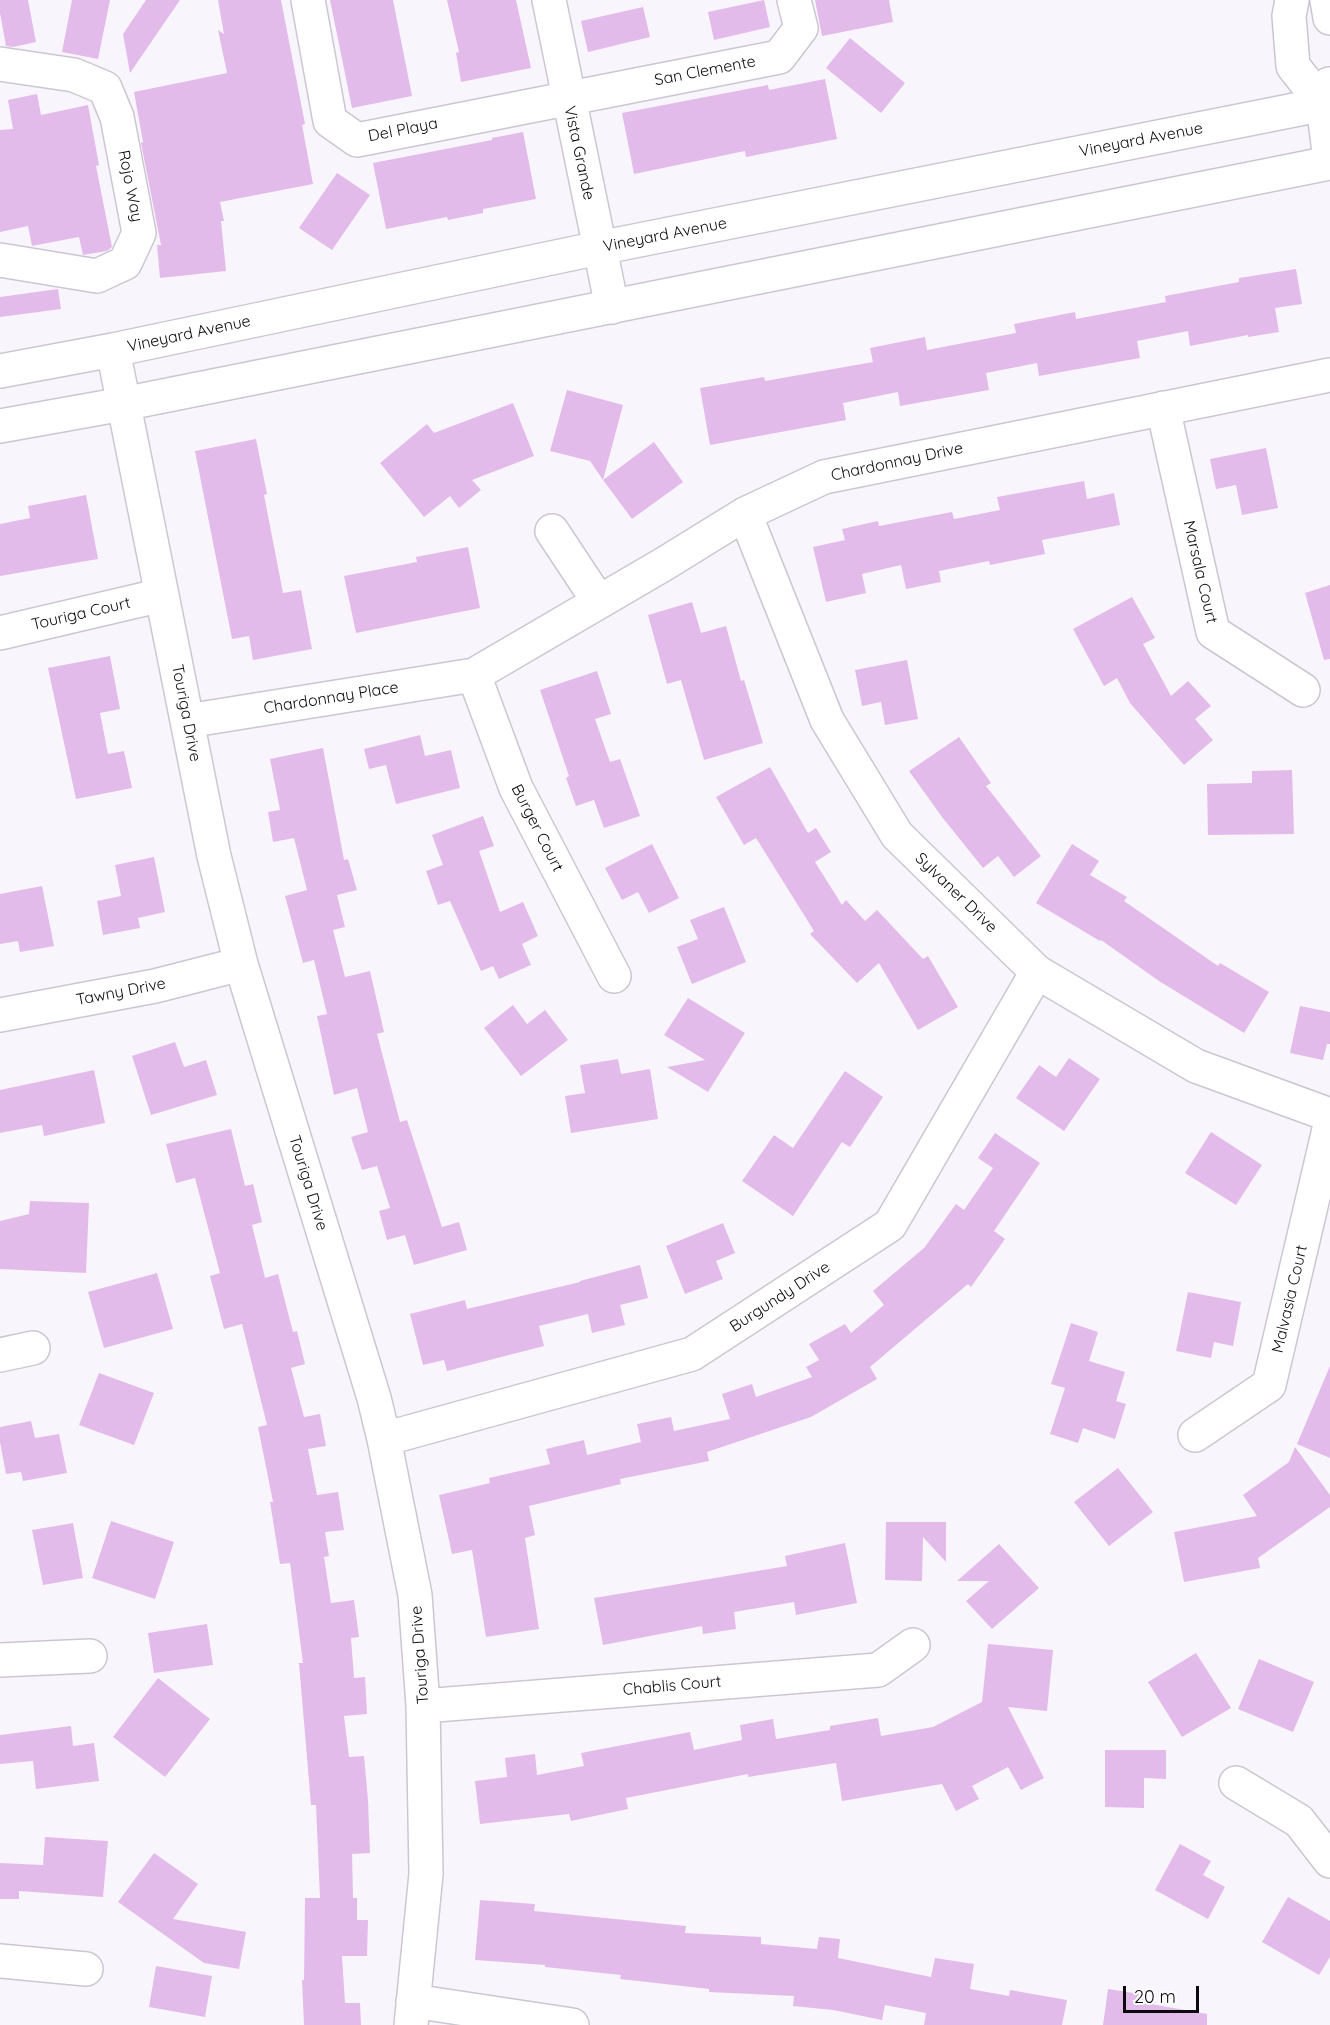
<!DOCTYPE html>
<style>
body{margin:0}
#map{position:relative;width:1330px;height:2025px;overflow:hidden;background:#f9f5fd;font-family:Quicksand,sans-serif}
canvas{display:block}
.scale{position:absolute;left:1123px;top:1986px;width:76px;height:27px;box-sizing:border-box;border:3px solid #0c0a0e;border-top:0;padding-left:8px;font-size:18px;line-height:21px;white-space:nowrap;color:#0c0a0e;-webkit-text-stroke:4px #fff;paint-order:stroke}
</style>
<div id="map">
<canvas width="1330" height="2025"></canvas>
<div class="scale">20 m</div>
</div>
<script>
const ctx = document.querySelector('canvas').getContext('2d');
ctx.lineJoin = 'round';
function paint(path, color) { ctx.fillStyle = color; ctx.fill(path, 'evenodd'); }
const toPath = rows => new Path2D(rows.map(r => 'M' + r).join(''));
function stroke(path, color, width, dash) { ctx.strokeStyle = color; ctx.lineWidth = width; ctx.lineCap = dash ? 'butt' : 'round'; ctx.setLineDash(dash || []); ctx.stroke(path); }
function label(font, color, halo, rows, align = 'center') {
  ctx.font = font + ' Quicksand,sans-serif'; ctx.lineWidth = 4.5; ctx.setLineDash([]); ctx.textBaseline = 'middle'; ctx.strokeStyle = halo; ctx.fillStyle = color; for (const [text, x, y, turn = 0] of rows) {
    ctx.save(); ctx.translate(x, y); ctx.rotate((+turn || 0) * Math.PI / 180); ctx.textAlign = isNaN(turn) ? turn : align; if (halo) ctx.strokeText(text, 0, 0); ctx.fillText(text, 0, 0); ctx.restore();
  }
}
paint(toPath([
 [0,0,28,0,36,42,13,47,6,46,0,13],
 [72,0,110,0,98,59,62,52],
 [146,0,180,0,130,73,123,34],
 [218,0,281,0,305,124,302,125,313,184,220,202,224,221,221,221,226,271,160,278,157,245,161,245,141,143,143,142,134,92,227,73,218,30,224,34],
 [330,0,393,0,412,96,352,108],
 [447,0,516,0,531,68,461,82,456,53,459,52],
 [764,0,770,27,714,40,708,12],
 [815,0,889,0,893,22,822,36],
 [643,7,650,37,588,52,581,21],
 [850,38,905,83,881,113,826,68],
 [825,79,837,139,746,157,745,151,634,174,622,113,768,85,769,90],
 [37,94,41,115,88,105,99,165,96,166,112,247,107,251,83,255,79,237,32,246,28,226,0,232,0,130,13,129,8,100],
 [523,132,536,199,483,209,483,213,448,220,447,217,386,229,373,163,492,140,492,138],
 [337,173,370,195,332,250,299,228],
 [1296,269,1302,304,1275,308,1279,332,1248,337,1248,335,1190,346,1188,331,1137,341,1140,358,1039,376,1037,363,986,373,989,390,900,406,898,392,843,403,846,420,710,445,700,388,764,377,765,381,873,362,870,348,925,337,927,350,1016,333,1014,324,1075,312,1076,319,1166,302,1165,296,1239,282,1239,278],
 [58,289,61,309,0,317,0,297],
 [567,390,623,405,603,480,590,461,550,451],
 [513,403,534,456,472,480,481,490,459,508,450,496,424,517,380,463,427,424,434,433],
 [256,439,267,494,264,495,283,593,301,590,312,649,253,660,249,636,232,639,195,451],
 [654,442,683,482,632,519,603,480],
 [1266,448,1278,508,1242,515,1236,485,1216,489,1210,459],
 [1084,481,1087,499,1114,493,1120,525,1042,540,1045,554,990,565,989,561,939,571,941,582,906,589,901,565,862,574,866,593,826,602,813,547,845,540,842,529,878,521,879,526,952,512,954,519,1000,510,997,497],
 [86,495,98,559,0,576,0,524,30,518,28,506],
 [468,547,480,608,356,633,344,576,417,562,416,557],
 [1330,585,1330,659,1324,660,1305,593],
 [1132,597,1155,638,1143,644,1171,696,1188,681,1211,706,1195,719,1213,740,1184,765,1130,703,1117,678,1104,686,1073,629],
 [692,602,701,633,726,626,741,681,744,680,763,743,704,760,681,680,667,684,648,615],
 [110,656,120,709,100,713,108,754,124,751,132,788,76,799,48,668],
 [907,660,918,719,885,725,881,702,862,706,855,670],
 [597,671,611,714,595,719,610,762,620,759,640,816,604,828,594,800,576,806,566,778,569,776,540,690],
 [420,735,425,756,451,750,460,788,396,804,386,765,369,769,364,749],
 [959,737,991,783,986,786,1041,856,1014,877,998,856,983,868,942,817,909,771],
 [323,748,344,860,348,859,357,890,337,895,345,927,333,930,345,977,370,971,384,1032,377,1034,400,1122,407,1120,442,1227,459,1222,467,1250,414,1265,405,1235,387,1240,379,1211,390,1208,377,1166,362,1170,351,1137,368,1132,357,1088,334,1095,317,1016,327,1014,314,960,303,963,285,896,307,890,294,838,273,842,268,812,280,810,270,759],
 [770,767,808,833,816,828,831,852,815,862,842,905,846,900,865,921,877,910,923,959,928,956,958,1007,918,1030,879,963,857,983,810,934,814,931,756,838,744,845,716,797],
 [1292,770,1294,834,1208,835,1207,784,1252,783,1252,771],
 [483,816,494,846,479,851,500,912,523,902,538,936,522,944,531,965,499,979,493,966,481,971,450,901,438,905,426,871,443,865,432,835],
 [652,844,679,898,649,913,638,892,622,900,605,868],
 [1072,844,1099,861,1090,875,1127,897,1124,901,1218,966,1220,963,1269,992,1244,1033,1159,981,1101,940,1100,941,1036,903],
 [154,857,165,912,138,918,140,928,103,935,97,901,121,896,115,865],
 [42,886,54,946,20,952,18,941,0,944,0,894],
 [724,907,746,962,692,984,677,947,698,939,690,920],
 [688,998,745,1033,708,1092,667,1067,705,1060,664,1035],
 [513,1005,527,1024,545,1010,568,1040,521,1076,484,1028],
 [1300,1006,1330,1012,1330,1044,1327,1044,1323,1060,1290,1053],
 [175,1042,184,1067,206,1060,217,1095,151,1115,132,1056],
 [1069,1058,1100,1079,1064,1131,1016,1098,1039,1065,1056,1077],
 [618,1059,621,1074,650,1069,658,1119,571,1133,565,1096,585,1093,580,1065],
 [94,1070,105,1123,44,1136,42,1125,0,1133,0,1090],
 [845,1071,883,1097,850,1147,842,1142,793,1216,742,1181,774,1135,793,1148],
 [231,1129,245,1186,253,1184,262,1222,252,1225,265,1278,278,1274,293,1332,297,1331,305,1364,291,1368,304,1417,320,1414,326,1446,308,1449,317,1495,338,1492,344,1530,325,1532,329,1556,324,1557,331,1603,354,1600,359,1637,351,1638,354,1678,365,1677,367,1714,344,1716,349,1757,364,1756,368,1800,370,1853,352,1854,353,1898,357,1898,357,1920,368,1920,367,1956,342,1956,345,2003,360,2003,361,2025,304,2025,302,1980,304,1980,305,1898,320,1898,316,1805,311,1805,299,1663,303,1663,290,1563,280,1564,270,1502,273,1502,258,1427,267,1425,242,1324,224,1329,210,1276,220,1273,195,1178,176,1183,166,1144],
 [1211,1132,1262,1165,1236,1205,1185,1173],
 [995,1133,1040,1163,994,1231,1005,1239,971,1287,968,1284,870,1367,877,1379,811,1417,707,1452,709,1461,620,1479,621,1484,529,1506,535,1535,525,1538,539,1629,486,1637,472,1550,452,1554,439,1495,490,1483,489,1478,550,1464,546,1449,584,1440,587,1455,641,1442,637,1424,671,1417,674,1431,730,1419,722,1394,752,1384,756,1397,812,1377,806,1367,819,1360,809,1344,845,1324,851,1333,884,1305,873,1291,924,1248,956,1204,964,1210,993,1168,978,1158],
 [30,1201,89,1203,86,1273,0,1269,0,1221,29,1214],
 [723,1223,735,1253,716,1261,723,1279,685,1294,666,1246],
 [640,1265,648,1298,620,1305,625,1325,592,1333,588,1314,539,1326,544,1346,447,1371,444,1360,423,1365,410,1314,465,1300,467,1309,580,1282,580,1281],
 [157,1273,173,1329,104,1348,88,1292],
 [1188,1292,1241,1302,1233,1346,1214,1342,1211,1358,1176,1351],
 [1071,1323,1098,1332,1089,1361,1125,1372,1116,1401,1126,1404,1115,1439,1083,1428,1078,1443,1050,1434,1065,1388,1051,1384],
 [1330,1366,1330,1458,1297,1444],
 [99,1373,154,1393,134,1445,79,1425],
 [31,1421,35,1438,59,1434,67,1473,23,1481,21,1472,6,1474,0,1442,0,1427],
 [1295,1447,1330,1495,1330,1507,1258,1558,1260,1568,1184,1582,1174,1532,1257,1516,1243,1495,1289,1462],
 [1118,1468,1153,1512,1109,1546,1074,1502],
 [111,1521,174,1542,155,1599,92,1578],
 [886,1522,946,1522,946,1562,923,1537,922,1581,885,1580],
 [73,1523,83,1578,43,1585,32,1530],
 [845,1543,857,1603,796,1615,794,1602,734,1612,736,1629,703,1634,702,1626,603,1645,594,1598,787,1566,785,1556],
 [999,1544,1039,1588,992,1629,966,1601,989,1581,957,1581],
 [207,1624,213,1665,154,1673,148,1633],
 [988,1644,1053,1650,1047,1711,1008,1707,1044,1778,1021,1790,1008,1767,972,1786,979,1799,956,1811,942,1784,842,1801,836,1763,748,1777,748,1774,626,1798,628,1809,571,1821,569,1814,480,1824,475,1781,507,1777,505,1758,535,1754,537,1775,584,1766,581,1753,690,1732,694,1750,742,1740,740,1725,773,1719,776,1739,830,1730,830,1726,878,1718,881,1736,933,1727,982,1702],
 [1196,1653,1231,1708,1182,1737,1148,1682],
 [1259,1659,1314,1682,1293,1732,1238,1709],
 [158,1678,210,1719,165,1777,113,1737],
 [71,1726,73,1746,94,1743,99,1781,36,1789,33,1761,0,1764,0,1735],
 [1105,1750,1166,1750,1166,1779,1144,1778,1144,1808,1105,1807],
 [45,1837,108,1841,103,1897,19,1891,19,1899,0,1899,0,1863,43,1865],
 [1180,1844,1211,1861,1203,1875,1225,1887,1208,1919,1155,1890],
 [154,1853,198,1884,173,1919,246,1932,239,1969,204,1963,118,1902],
 [1288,1897,1330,1921,1330,1957,1319,1975,1262,1942],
 [480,1900,535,1904,534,1911,686,1926,685,1933,761,1937,761,1944,817,1949,819,1937,840,1939,838,1958,931,1977,935,1958,974,1964,970,1989,1009,1996,1010,1990,1067,2000,1062,2025,924,2025,926,2013,885,2005,882,2020,833,2010,793,2006,794,1996,709,1992,709,1989,620,1979,621,1975,545,1967,545,1965,475,1960],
 [156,1966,212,1976,205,2017,149,2007],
 [1108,1989,1146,1995,1145,2003,1207,2014,1207,2025,1103,2025]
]), '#e3bbea');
const minor = toPath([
 [308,0,330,121,357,140,779,57,801,28,794,0],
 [549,0,612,307],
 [1292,0,1289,16,1293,66,1323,104],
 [1327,0,1330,18],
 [0,64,74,75,105,88,117,117,139,233,125,263,97,276,0,260],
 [1329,84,1323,104,1330,160],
 [113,350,214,856,241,964,374,1398,384,1439,415,1595,423,1706,426,1874,411,2025],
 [0,371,113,350,599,248,1330,103],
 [1163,408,1213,632,1303,690],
 [0,426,123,404,1330,163],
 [745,514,827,720,897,835,1037,972,1196,1066,1330,1115],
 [552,531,599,602],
 [0,633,162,595],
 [474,675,516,788,614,976],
 [187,721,474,675,664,564,745,514,824,477,1330,375],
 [0,1015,155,986,241,964],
 [0,1355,33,1348],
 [1195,1435,1269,1385,1330,1125],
 [384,1439,692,1354,890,1225,1037,972],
 [0,1660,90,1656],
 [423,1706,878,1670,913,1645],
 [1236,1783,1299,1821,1330,1861],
 [0,1961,86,1969],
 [413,2001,572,2025]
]);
stroke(minor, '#ccc6d2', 36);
stroke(minor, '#fff', 33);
label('16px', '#0c0a0e', '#fff', [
 ["San Clemente",705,71,-11],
 ["Del Playa",403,130,-11],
 ["Vineyard Avenue",1141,140,-11],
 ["Vista Grande",579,153,78],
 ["Rojo Way",130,186,79],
 ["Vineyard Avenue",665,235,-11],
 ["Vineyard Avenue",189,334,-12],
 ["Chardonnay Drive",897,462,-12],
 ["Marsala Court",1200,572,77],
 ["Touriga Court",81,614,-13],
 ["Chardonnay Place",331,698,-9],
 ["Touriga Drive",186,713,79],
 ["Burger Court",537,828,63],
 ["Sylvaner Drive",956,893,44],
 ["Tawny Drive",121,992,-11],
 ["Touriga Drive",308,1183,73],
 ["Burgundy Drive",780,1297,-33],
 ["Malvasia Court",1290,1299,-77],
 ["Touriga Drive",420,1655,-94],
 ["Chablis Court",672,1686,-5]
]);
</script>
